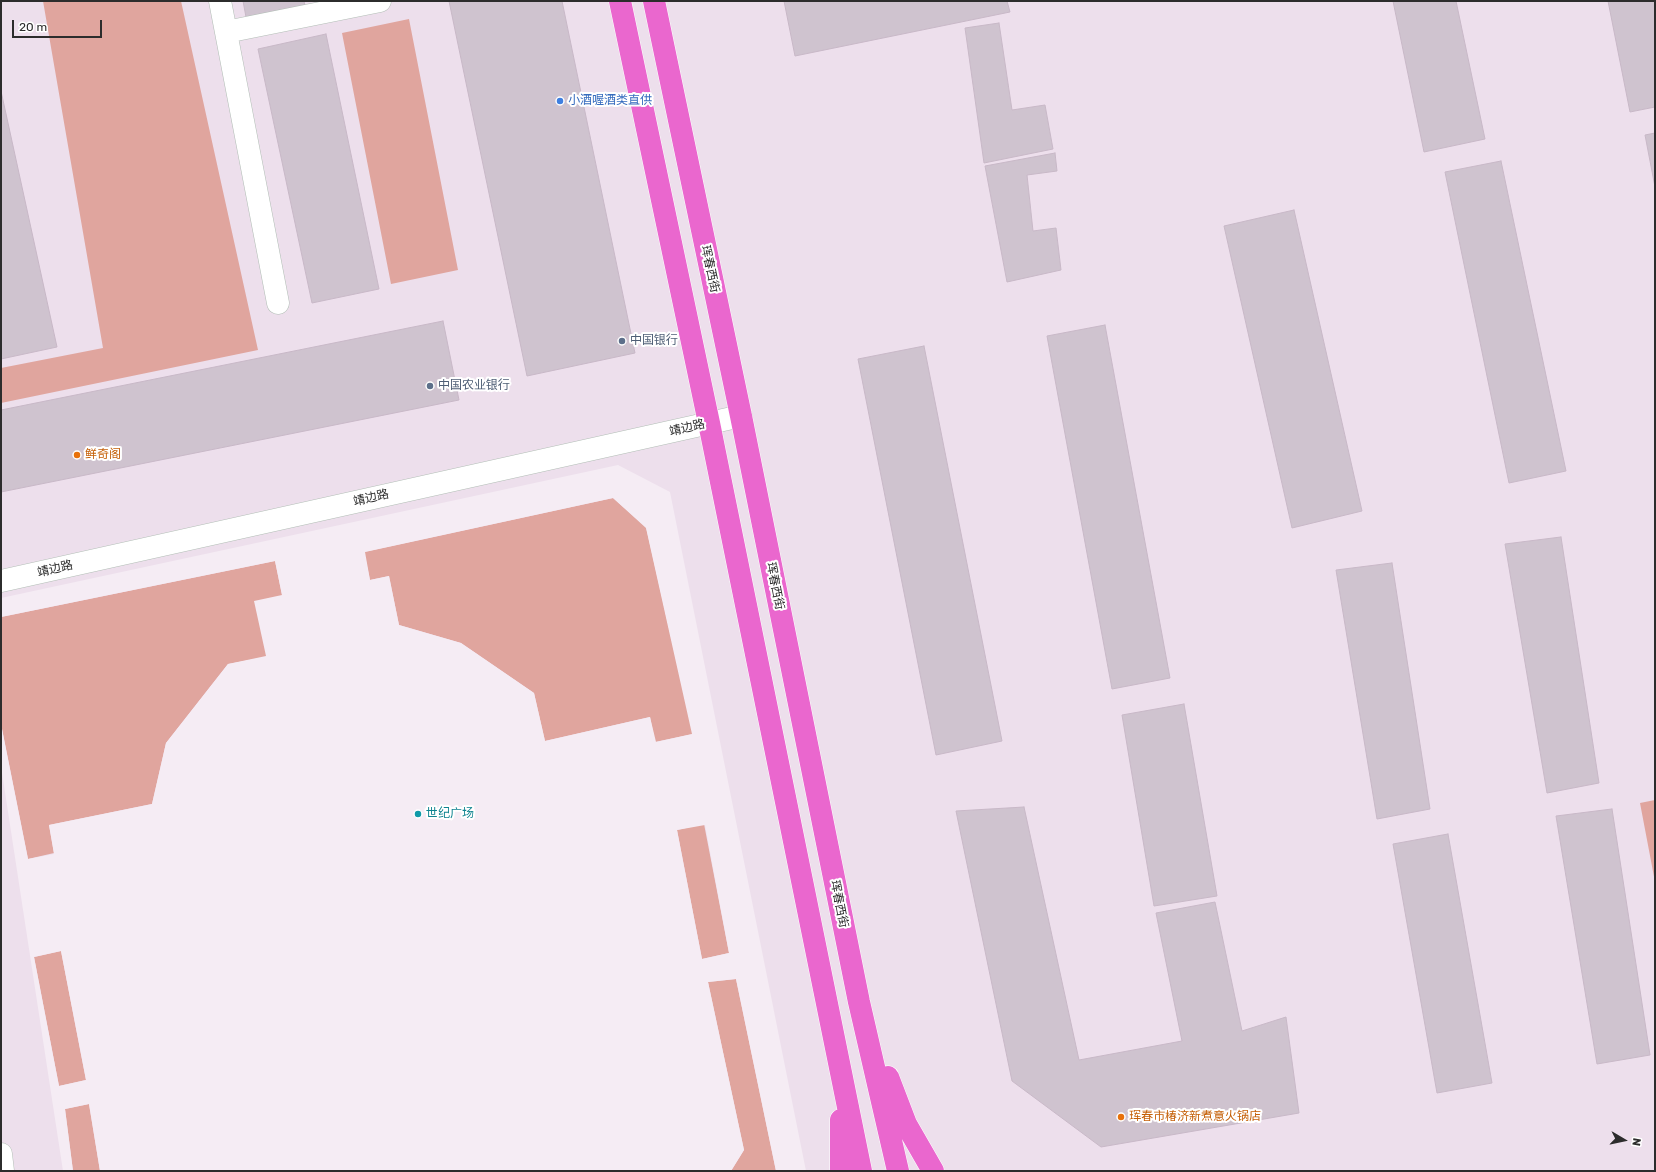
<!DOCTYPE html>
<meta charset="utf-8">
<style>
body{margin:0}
#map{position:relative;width:1656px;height:1172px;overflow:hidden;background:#eddfec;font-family:Rubik,sans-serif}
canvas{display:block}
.frame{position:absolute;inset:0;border:2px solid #2c2c2c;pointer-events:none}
.north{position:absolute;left:1604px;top:1120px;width:40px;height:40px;-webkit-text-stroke:3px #fff;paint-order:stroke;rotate:99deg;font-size:11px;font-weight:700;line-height:16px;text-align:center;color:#2c2c2c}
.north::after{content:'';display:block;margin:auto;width:14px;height:18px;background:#2c2c2c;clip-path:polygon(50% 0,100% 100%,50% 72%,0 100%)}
.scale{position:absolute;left:12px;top:20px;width:90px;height:18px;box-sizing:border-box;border:2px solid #2c2c2c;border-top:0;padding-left:5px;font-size:12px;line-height:14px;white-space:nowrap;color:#2c2c2c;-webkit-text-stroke:3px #fff;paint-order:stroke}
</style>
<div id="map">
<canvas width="1656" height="1172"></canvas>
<div class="frame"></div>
<div class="north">N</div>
<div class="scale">20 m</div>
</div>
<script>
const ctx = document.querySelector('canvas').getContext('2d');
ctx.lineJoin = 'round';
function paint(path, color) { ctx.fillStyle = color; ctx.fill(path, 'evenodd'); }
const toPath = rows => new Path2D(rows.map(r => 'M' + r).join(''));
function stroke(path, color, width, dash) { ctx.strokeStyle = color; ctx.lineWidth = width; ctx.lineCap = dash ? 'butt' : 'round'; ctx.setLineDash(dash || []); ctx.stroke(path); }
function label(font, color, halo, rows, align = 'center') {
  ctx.font = font + ' Rubik,"Noto Sans SC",sans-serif'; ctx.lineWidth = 4; ctx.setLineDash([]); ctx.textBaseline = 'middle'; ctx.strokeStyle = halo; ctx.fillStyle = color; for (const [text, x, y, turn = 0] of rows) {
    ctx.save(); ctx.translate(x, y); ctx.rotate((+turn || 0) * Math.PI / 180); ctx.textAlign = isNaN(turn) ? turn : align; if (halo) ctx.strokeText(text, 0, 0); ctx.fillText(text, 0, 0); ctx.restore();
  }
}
paint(toPath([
 [43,1,181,1,258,350,1,403,1,368,103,348],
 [409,19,458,270,391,284,342,33],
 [613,498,646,527,693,734,655,742,650,717,545,741,534,693,461,643,399,625,389,576,370,580,364,552],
 [275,561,282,595,266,657,228,664,166,743,152,804,49,825,54,853,28,859,1,724,1,617],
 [1655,800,1655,882,1640,803],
 [704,824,729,953,702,959,677,830],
 [61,951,86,1080,59,1086,34,957],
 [736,979,776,1171,731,1171,744,1150,708,982],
 [89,1104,100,1171,73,1171,65,1109]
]), '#e0a59e');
paint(toPath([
 [618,465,670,492,806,1171,776,1171,736,979,708,982,744,1150,731,1171,100,1171,89,1104,65,1109,73,1171,63,1171,1,766,1,724,28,859,54,854,49,825,152,804,166,743,228,664,266,656,254,601,282,595,275,561,1,617,1,598],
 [613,498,646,528,692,734,656,742,650,717,545,741,534,693,461,643,399,625,389,576,370,580,365,552],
 [705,825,729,953,702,959,677,830],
 [61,951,86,1080,59,1086,34,957]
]), '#f5ecf4');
const building = toPath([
 [243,1,304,1,305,6,246,17,243,1],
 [449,1,562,1,635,353,527,376,449,1],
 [784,1,1007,1,1010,12,795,56,784,1],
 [1393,1,1456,1,1485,139,1424,152,1393,1],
 [1608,1,1655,1,1655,107,1630,112,1608,1],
 [999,23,1012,110,1045,105,1053,149,984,163,965,28,999,23],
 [326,34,379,289,312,303,258,49,326,34],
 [1,91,57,347,1,359,1,91],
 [1655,133,1655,187,1645,135,1655,133],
 [1055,153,1057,171,1027,175,1033,231,1056,228,1061,270,1007,282,985,166,1055,153],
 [1501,161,1566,471,1509,483,1445,172,1501,161],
 [1294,210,1362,511,1292,528,1224,226,1294,210],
 [443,321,459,400,1,492,1,410,443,321],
 [1105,325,1170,678,1112,689,1047,336,1105,325],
 [924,346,1002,741,936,755,858,359,924,346],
 [1561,537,1599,783,1547,793,1505,544,1561,537],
 [1392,563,1430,809,1377,819,1336,570,1392,563],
 [1184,704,1217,896,1154,906,1122,715,1184,704],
 [1024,807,1079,1060,1182,1041,1156,913,1215,902,1242,1031,1286,1017,1299,1113,1101,1147,1012,1081,956,811,1024,807],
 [1612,809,1650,1055,1597,1064,1556,816,1612,809],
 [1448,834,1492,1083,1437,1093,1393,844,1448,834]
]);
paint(building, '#cfc3cf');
stroke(building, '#c8b8c7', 1);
const minor = toPath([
 [220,1,278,303],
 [226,32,380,1],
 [1,581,741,416],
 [1,1154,3,1171]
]);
const major = toPath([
 [620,1,709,423,861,1171],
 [654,1,741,416,859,1002,898,1171],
 [888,1077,906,1124,933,1171],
 [841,1171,841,1120]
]);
stroke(minor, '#b2beb6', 23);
stroke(major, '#fff', 23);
stroke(minor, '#fff', 22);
stroke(major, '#ea67ce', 22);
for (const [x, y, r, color] of [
 [560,101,4,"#3f7fe0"],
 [622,341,4,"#5c6f8a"],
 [430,386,4,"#5c6f8a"],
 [77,455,4,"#e8710a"],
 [418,814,4,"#0f9aa8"],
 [1121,1117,4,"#e8710a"]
]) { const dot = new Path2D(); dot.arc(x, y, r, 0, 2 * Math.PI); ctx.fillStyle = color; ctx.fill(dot); stroke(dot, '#fff', 1.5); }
label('12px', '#366cbe', '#fff', [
 ["小酒喔酒类直供",568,101]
], 'left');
label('12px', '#2c2c2c', '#fff', [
 ["珲春西街",710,269,78],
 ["靖边路",687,428,-13],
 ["靖边路",371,498,-13],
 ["靖边路",55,569,-13],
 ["珲春西街",775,586,79],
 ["珲春西街",839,904,79]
]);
label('12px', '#4e5e75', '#fff', [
 ["中国银行",630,341],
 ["中国农业银行",438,386]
], 'left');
label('12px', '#c56008', '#fff', [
 ["鲜奇阁",85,455],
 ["珲春市椿济新煮意火锅店",1129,1117]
], 'left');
label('12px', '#0d838f', '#fff', [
 ["世纪广场",426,814]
], 'left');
</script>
